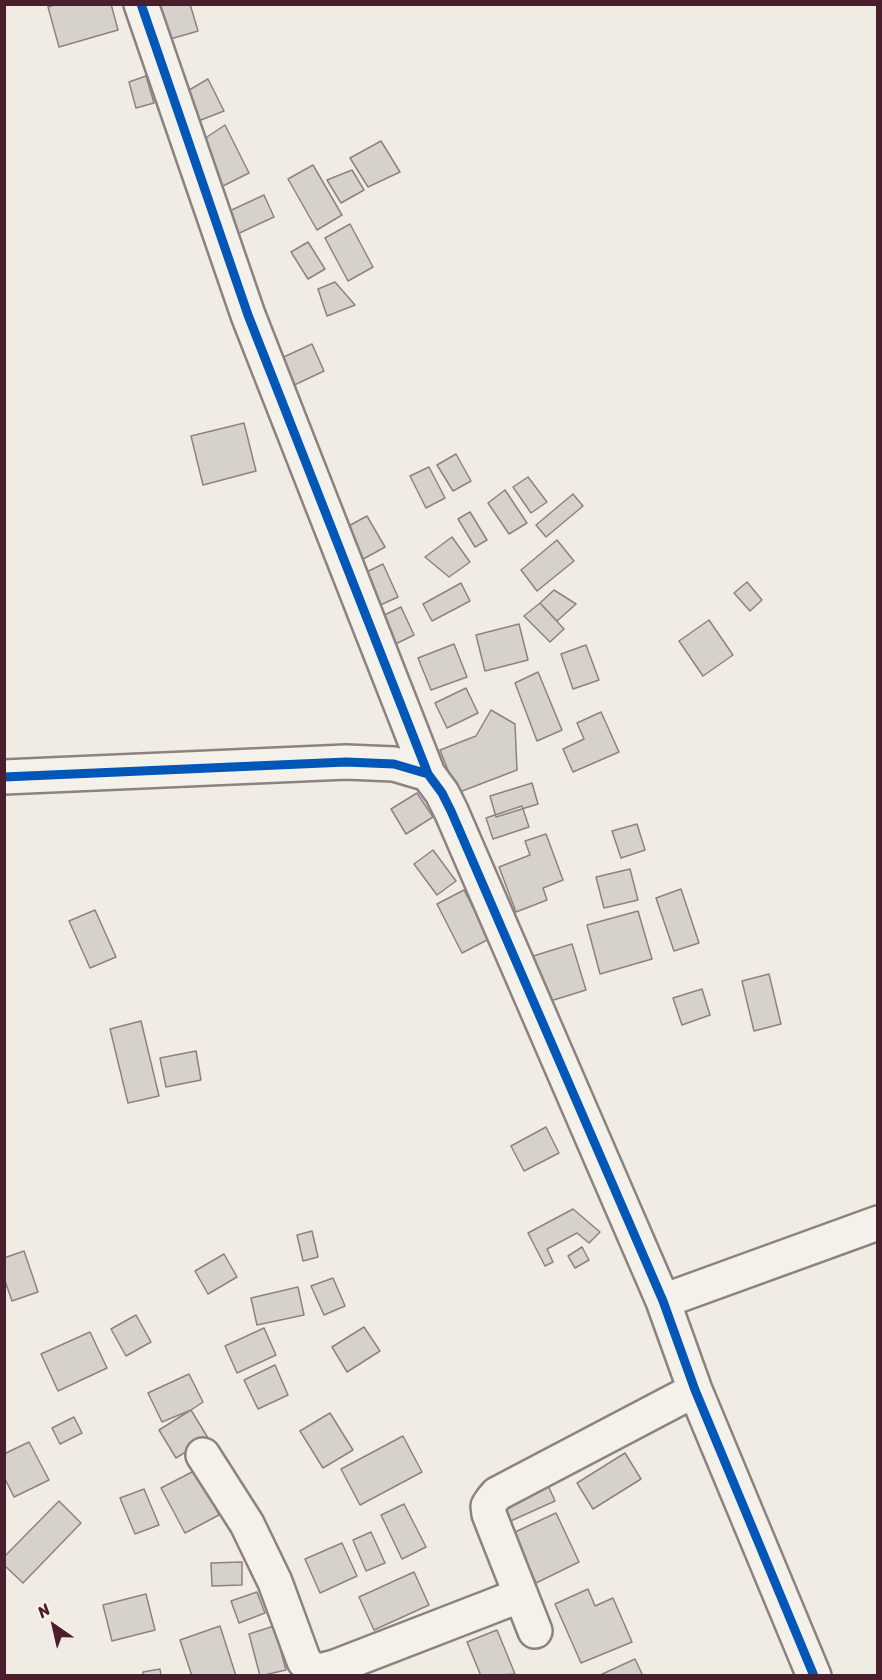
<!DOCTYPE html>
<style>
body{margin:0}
#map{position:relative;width:882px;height:1680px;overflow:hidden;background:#f0ebe3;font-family:Sriracha,sans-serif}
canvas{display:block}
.frame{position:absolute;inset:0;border:6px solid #4a1f2b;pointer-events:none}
.north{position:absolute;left:24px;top:1596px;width:60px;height:60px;-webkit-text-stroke:4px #fcf5e5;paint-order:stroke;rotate:326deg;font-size:16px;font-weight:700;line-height:24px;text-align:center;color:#4a1f2b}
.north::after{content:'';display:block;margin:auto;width:21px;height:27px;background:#4a1f2b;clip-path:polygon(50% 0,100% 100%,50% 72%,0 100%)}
</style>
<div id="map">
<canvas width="882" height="1680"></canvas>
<div class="frame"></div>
<div class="north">N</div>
</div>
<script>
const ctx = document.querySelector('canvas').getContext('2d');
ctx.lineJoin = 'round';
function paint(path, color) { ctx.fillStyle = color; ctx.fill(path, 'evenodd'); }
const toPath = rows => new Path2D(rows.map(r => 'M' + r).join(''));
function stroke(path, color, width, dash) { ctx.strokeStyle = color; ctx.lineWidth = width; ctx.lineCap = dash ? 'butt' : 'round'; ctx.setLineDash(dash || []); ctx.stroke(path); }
const building = toPath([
 [58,4,111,4,118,30,59,47,48,7,58,4],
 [150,4,190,4,198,31,160,42,150,4],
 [146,76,154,103,136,108,129,82,146,76],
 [208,79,224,111,188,125,177,97,208,79],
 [225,125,249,173,219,188,198,143,225,125],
 [381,141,400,172,368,187,350,158,381,141],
 [313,165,342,215,317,230,288,179,313,165],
 [352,170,364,190,341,203,327,180,352,170],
 [264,195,274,217,233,236,223,214,264,195],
 [350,224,373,267,348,281,325,238,350,224],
 [308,242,325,269,308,279,291,252,308,242],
 [335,282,355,305,327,316,318,289,335,282],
 [312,344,324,371,288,388,275,361,312,344],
 [244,423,256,471,203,485,191,436,244,423],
 [456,454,471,481,453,491,437,465,456,454],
 [429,467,445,498,426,508,410,476,429,467],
 [528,477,547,502,531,513,513,487,528,477],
 [505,490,527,523,509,534,488,503,505,490],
 [573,494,583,506,546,537,536,525,573,494],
 [470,512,487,540,475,547,458,519,470,512],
 [367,516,385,547,347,568,330,536,367,516],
 [452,537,470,562,449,577,425,557,452,537],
 [557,540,574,561,537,591,521,570,557,540],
 [383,564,398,597,365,612,350,580,383,564],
 [747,582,762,600,750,611,734,593,747,582],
 [461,583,470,601,432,621,423,604,461,583],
 [554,590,576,604,557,621,540,603,554,590],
 [540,603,564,629,550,642,524,616,540,603],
 [401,607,414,635,381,651,368,623,401,607],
 [709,620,733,655,703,676,679,641,709,620],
 [519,624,528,660,485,671,476,635,519,624],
 [454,644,467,677,431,690,418,658,454,644],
 [586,645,599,680,573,689,561,654,586,645],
 [538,672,562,730,537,741,515,683,538,672],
 [466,688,478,713,447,728,435,703,466,688],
 [491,710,515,724,517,770,457,793,440,750,476,736,491,710],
 [601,712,619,752,573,772,563,749,584,739,577,723,601,712],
 [532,783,538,804,496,817,490,796,532,783],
 [417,793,433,817,406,834,391,809,417,793],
 [522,806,529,827,493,839,486,818,522,806],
 [637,824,645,850,621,858,612,831,637,824],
 [546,834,563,880,543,888,547,900,516,912,499,867,530,855,525,841,546,834],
 [433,850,456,881,437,895,414,864,433,850],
 [630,869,638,900,604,908,596,877,630,869],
 [681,889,699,943,674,951,656,898,681,889],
 [464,890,489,939,462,953,437,904,464,890],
 [95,910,116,957,90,968,69,921,95,910],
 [638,911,652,959,600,974,587,925,638,911],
 [572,944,586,990,544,1003,530,957,572,944],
 [769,974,781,1024,754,1031,742,981,769,974],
 [702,989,710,1015,682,1025,673,998,702,989],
 [141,1021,159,1096,128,1103,110,1029,141,1021],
 [196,1051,201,1080,166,1087,160,1058,196,1051],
 [546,1127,559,1153,524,1171,511,1146,546,1127],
 [573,1209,600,1232,589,1243,577,1233,547,1249,553,1262,545,1266,528,1233,573,1209],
 [312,1231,318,1257,303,1261,297,1235,312,1231],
 [582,1247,589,1260,575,1268,568,1256,582,1247],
 [24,1251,38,1292,12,1301,4,1278,4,1258,24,1251],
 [224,1254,237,1277,208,1294,195,1271,224,1254],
 [333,1278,345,1306,324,1315,311,1286,333,1278],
 [298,1287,304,1315,257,1325,251,1298,298,1287],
 [136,1315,151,1342,126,1356,111,1329,136,1315],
 [364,1327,380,1351,347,1372,332,1347,364,1327],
 [264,1328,276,1355,237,1373,225,1346,264,1328],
 [90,1332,107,1368,58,1391,41,1354,90,1332],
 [275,1365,288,1395,258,1409,244,1380,275,1365],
 [189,1374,203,1402,191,1410,162,1422,148,1393,189,1374],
 [191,1410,208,1438,176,1458,159,1430,191,1410],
 [330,1413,353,1450,323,1468,300,1431,330,1413],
 [74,1417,82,1433,60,1444,52,1428,74,1417],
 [403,1436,422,1472,360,1505,341,1469,403,1436],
 [29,1442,49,1480,14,1497,4,1477,4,1454,29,1442],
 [625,1453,641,1479,593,1509,577,1483,625,1453],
 [196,1470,219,1515,185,1533,161,1488,196,1470],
 [546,1481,555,1501,504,1524,495,1503,546,1481],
 [144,1489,159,1525,135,1534,120,1498,144,1489],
 [59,1501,81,1523,23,1583,4,1565,4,1557,59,1501],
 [404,1504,426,1547,402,1559,381,1515,404,1504],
 [556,1513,579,1562,536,1583,513,1533,556,1513],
 [371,1532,385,1563,366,1571,353,1540,371,1532],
 [342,1543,357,1576,320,1593,305,1559,342,1543],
 [242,1562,242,1585,212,1586,211,1563,242,1562],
 [414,1572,429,1605,374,1630,359,1597,414,1572],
 [588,1589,595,1606,613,1598,632,1642,581,1663,555,1604,588,1589],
 [257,1592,265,1613,239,1623,231,1601,257,1592],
 [146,1594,155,1630,112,1641,103,1605,146,1594],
 [220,1626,236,1676,192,1676,180,1640,220,1626],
 [274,1626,286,1670,260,1676,249,1634,274,1626],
 [497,1630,515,1674,481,1676,467,1642,497,1630],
 [635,1659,643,1676,598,1676,635,1659],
 [160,1669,161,1676,143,1676,143,1672,160,1669]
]);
paint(building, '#d7d1cc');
stroke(building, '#8d8281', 1.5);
const minor = toPath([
 [141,4,248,315,428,774],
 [4,777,346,762,394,764,428,774,442,793,451,811,663,1301,695,1390,814,1676],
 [663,1301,878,1223],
 [203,1455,247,1524,275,1582,304,1661,315,1672,335,1667,521,1595],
 [535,1631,489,1514,488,1506,492,1500,497,1494,695,1390]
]);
stroke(minor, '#8d8281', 38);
stroke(minor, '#f4f1eb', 33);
stroke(toPath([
 [141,4,248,315,428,774],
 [4,777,346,762,394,764,428,774,442,793,451,811,663,1301,695,1390,814,1676]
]), '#0057b8', 9);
</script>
